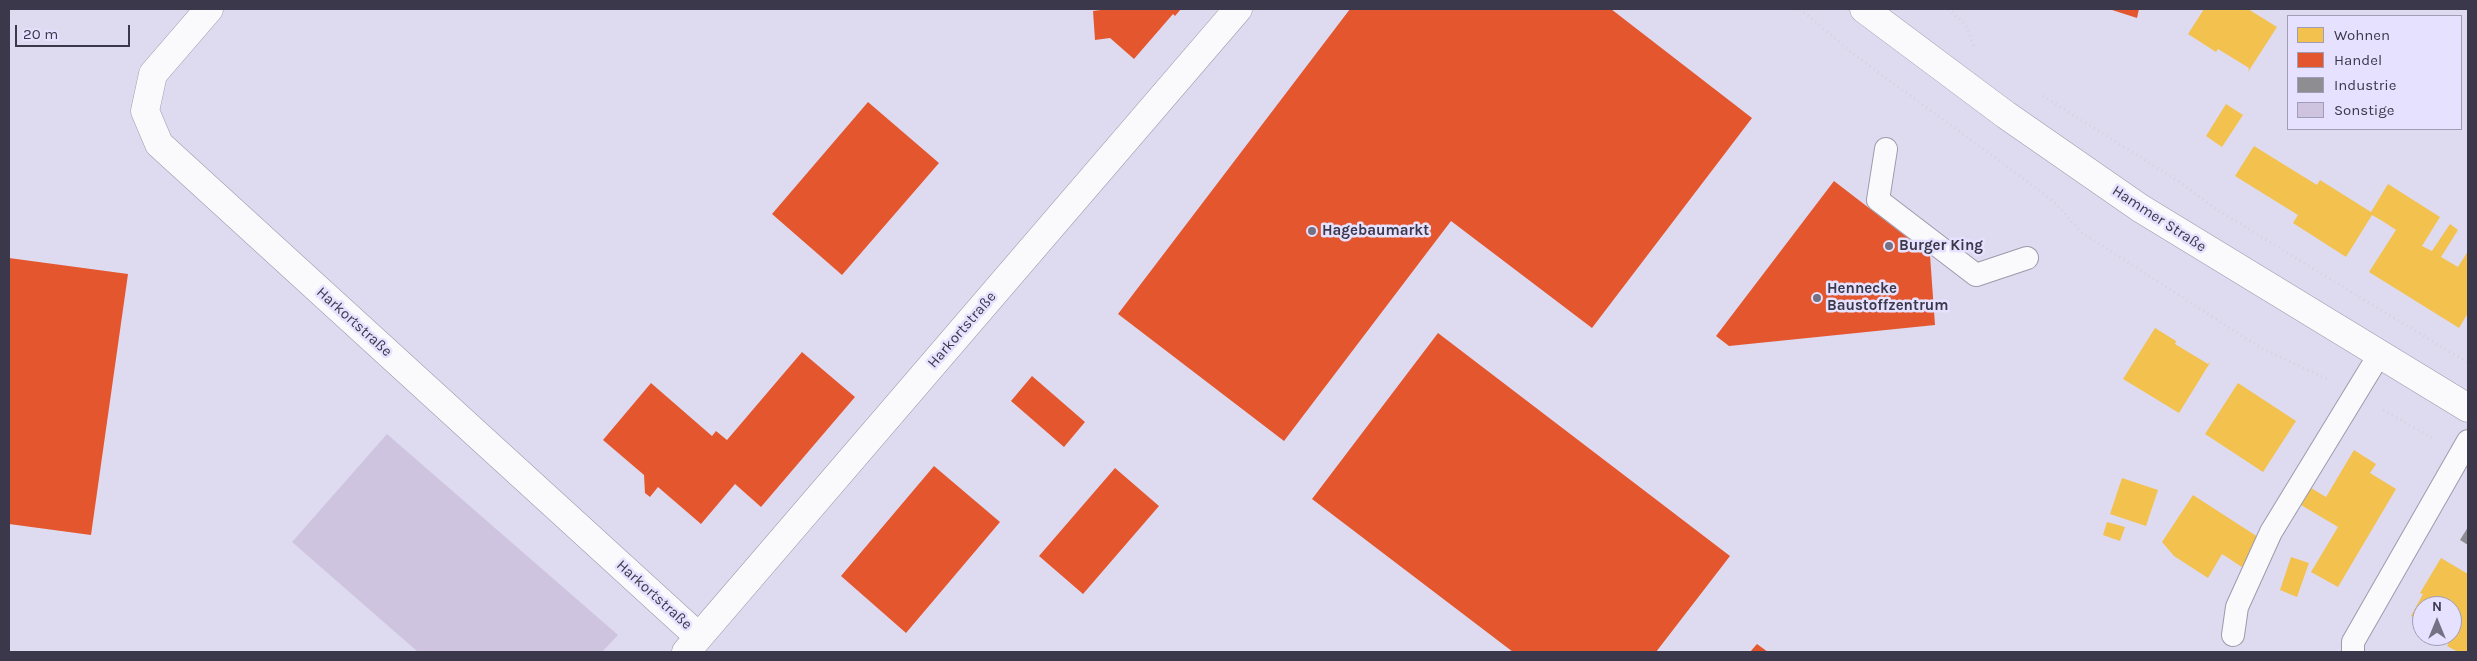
<!DOCTYPE html>
<meta charset="utf-8">
<style>
body{margin:0}
#map{position:relative;width:2477px;height:661px;overflow:hidden;background:#dedbf1;font-family:Karla,sans-serif}
canvas{display:block}
.frame{position:absolute;inset:0;border:10px solid #3b384b;pointer-events:none}
.legend{position:absolute;left:2287px;top:15px;width:175px;height:115px;box-sizing:border-box;background:#e5e1fe;border:1px solid #a19db6;margin:0;padding:6px 9px;list-style:none;font-size:15px;color:#3b384b}
.legend li{display:flex;align-items:center;gap:10px;height:25px}
.legend b{width:25px;border:1px solid #a19db6}
.north{position:absolute;left:2412px;top:596px;width:50px;height:50px;box-sizing:border-box;background:#e5e1fe;border:1px solid #a19db6;border-radius:50%;rotate:0deg;font-size:14px;font-weight:700;line-height:20px;text-align:center;color:#3b384b}
.north::after{content:'';display:block;margin:auto;width:18px;height:22px;background:#747185;clip-path:polygon(50% 0,100% 100%,50% 72%,0 100%)}
.scale{position:absolute;left:15px;top:25px;width:115px;height:22px;box-sizing:border-box;border:2px solid #3b384b;border-top:0;padding-left:6px;font-size:15px;line-height:18px;white-space:nowrap;color:#3b384b;-webkit-text-stroke:4px #e5e1fe;paint-order:stroke}
</style>
<div id="map">
<canvas width="2477" height="661"></canvas>
<div class="frame"></div>
<ul class="legend">
<li><b style="height:14px;background:#f2c14e"></b>Wohnen</li>
<li><b style="height:14px;background:#e4572e"></b>Handel</li>
<li><b style="height:14px;background:#8d8d92"></b>Industrie</li>
<li><b style="height:14px;background:#cfc4df"></b>Sonstige</li>
</ul>
<div class="north">N</div>
<div class="scale">20 m</div>
</div>
<script>
const ctx = document.querySelector('canvas').getContext('2d');
ctx.lineJoin = 'round';
function paint(path, color) { ctx.fillStyle = color; ctx.fill(path, 'evenodd'); }
const toPath = rows => new Path2D(rows.map(r => 'M' + r).join(''));
function stroke(path, color, width, dash) { ctx.strokeStyle = color; ctx.lineWidth = width; ctx.lineCap = dash ? 'butt' : 'round'; ctx.setLineDash(dash || []); ctx.stroke(path); }
function label(font, color, halo, rows, align = 'center') {
  ctx.font = font + ' Karla,sans-serif'; ctx.lineWidth = 5; ctx.setLineDash([]); ctx.textBaseline = 'middle'; ctx.strokeStyle = halo; ctx.fillStyle = color; for (const [text, x, y, turn = 0] of rows) {
    ctx.save(); ctx.translate(x, y); ctx.rotate((+turn || 0) * Math.PI / 180); ctx.textAlign = isNaN(turn) ? turn : align; if (halo) ctx.strokeText(text, 0, 0); ctx.fillText(text, 0, 0); ctx.restore();
  }
}
paint(toPath([
 [2204,9,2248,9,2277,27,2248,72,2249,68,2218,49,2216,52,2188,34],
 [2226,104,2243,115,2222,147,2206,136],
 [2254,146,2317,185,2320,180,2371,212,2388,184,2440,217,2422,246,2432,251,2450,224,2458,230,2441,257,2458,267,2468,251,2468,313,2459,328,2369,272,2396,230,2384,222,2372,215,2346,257,2293,223,2298,215,2235,176],
 [2155,328,2176,341,2175,344,2208,364,2211,361,2179,413,2123,379],
 [2238,383,2296,421,2263,472,2205,434],
 [2354,450,2376,464,2370,473,2396,489,2338,587,2311,572,2338,527,2301,505,2311,488,2326,497],
 [2122,478,2158,490,2146,526,2110,514],
 [2193,495,2258,537,2245,569,2222,554,2208,578,2174,556,2162,542],
 [2107,522,2125,527,2120,541,2103,535],
 [2291,557,2309,563,2297,597,2280,590],
 [2441,558,2468,574,2468,652,2458,652,2447,646,2451,639,2446,636,2452,636,2452,606,2422,606,2422,622,2411,616,2423,594,2420,593]
]), '#f2c14e');
paint(toPath([
 [1108,9,1181,9,1175,16,1173,14,1134,59,1110,38,1095,40,1093,11],
 [1350,9,1611,9,1752,118,1592,328,1451,221,1284,441,1118,314],
 [2109,9,2139,9,2137,18],
 [868,102,939,163,842,275,772,214],
 [1834,181,1930,255,1935,325,1729,346,1716,336],
 [9,258,128,274,91,535,9,524],
 [1438,333,1730,556,1656,652,1513,652,1312,499],
 [802,352,855,397,761,507,735,484,701,524,658,487,650,497,645,493,644,475,603,440,651,383,712,436,716,431,727,440],
 [1032,376,1085,422,1064,447,1011,401],
 [934,466,1000,522,906,633,841,576],
 [1115,468,1159,506,1083,594,1039,556],
 [1757,644,1768,652,1750,652]
]), '#e4572e');
paint(toPath([
 [2468,527,2468,545,2460,540]
]), '#8d8d92');
paint(toPath([
 [387,434,618,635,602,652,418,652,292,542]
]), '#cfc4df');
const service = toPath([
 [1886,149,1878,200,1976,275,2027,258],
 [2233,635,2237,607,2271,532,2379,355],
 [2353,652,2353,642,2468,441]
]);
const minor = toPath([
 [209,9,153,74,145,111,159,144,699,637],
 [1864,9,2006,115,2140,208,2468,408],
 [686,652,1238,9]
]);
stroke(service, '#9c9aab', 24);
stroke(minor, '#9c9aab', 29);
stroke(toPath([
 [1800,9,1856,56,2039,190,2057,205,2081,232,2261,348,2327,379],
 [1948,9,1966,25,1974,46],
 [2043,96,2178,181,2214,208,2468,363],
 [2383,410,2434,439]
]), '#d3d2d8', 3, [1, 4]);
stroke(service, '#fafafd', 22);
stroke(minor, '#fafafd', 28);
for (const [x, y, r, color] of [
 [1312,231,5,"#747185"],
 [1889,246,5,"#747185"],
 [1817,298,5,"#747185"]
]) { const dot = new Path2D(); dot.arc(x, y, r, 0, 2 * Math.PI); ctx.fillStyle = color; ctx.fill(dot); stroke(dot, '#e5e1fe', 2); }
label('15px', '#3b384b', '#e5e1fe', [
 ["Hammer Straße",2159,219,33],
 ["Harkortstraße",354,322,42],
 ["Harkortstraße",962,330,-49],
 ["Harkortstraße",654,595,42]
]);
label('bold 15px', '#3b384b', '#e5e1fe', [
 ["Hagebaumarkt",1322,231],
 ["Burger King",1899,246],
 ["Hennecke",1827,289],
 ["Baustoffzentrum",1827,306]
], 'left');
</script>
